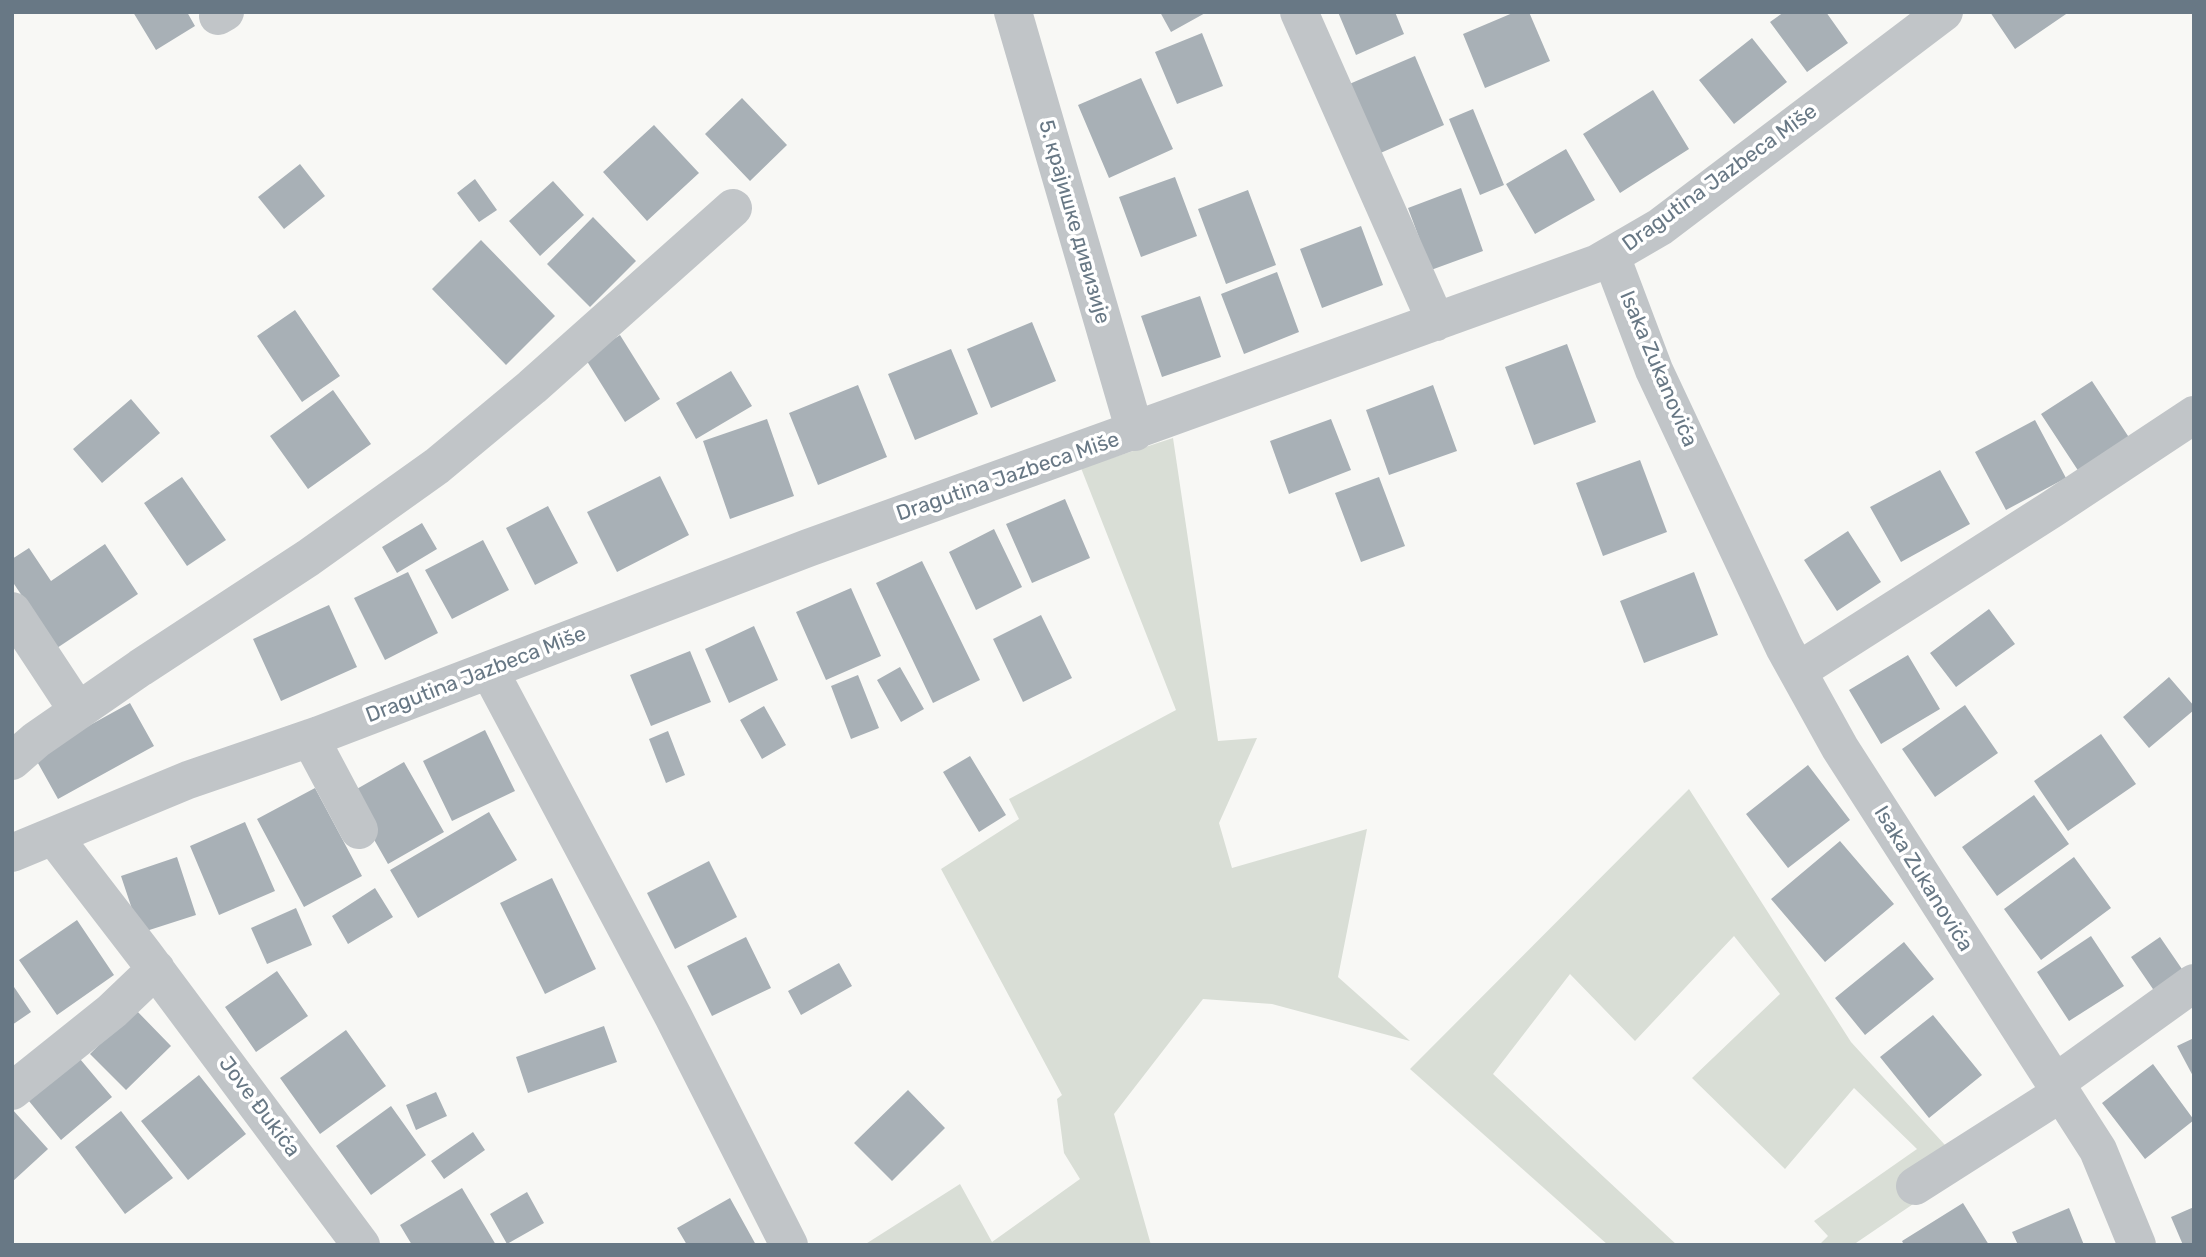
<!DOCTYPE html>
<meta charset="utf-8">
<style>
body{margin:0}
#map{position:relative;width:2206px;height:1257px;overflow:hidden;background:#f8f8f5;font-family:Rubik,sans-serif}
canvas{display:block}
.frame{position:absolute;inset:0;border:14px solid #687885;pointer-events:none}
</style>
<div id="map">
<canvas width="2206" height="1257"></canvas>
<div class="frame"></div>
</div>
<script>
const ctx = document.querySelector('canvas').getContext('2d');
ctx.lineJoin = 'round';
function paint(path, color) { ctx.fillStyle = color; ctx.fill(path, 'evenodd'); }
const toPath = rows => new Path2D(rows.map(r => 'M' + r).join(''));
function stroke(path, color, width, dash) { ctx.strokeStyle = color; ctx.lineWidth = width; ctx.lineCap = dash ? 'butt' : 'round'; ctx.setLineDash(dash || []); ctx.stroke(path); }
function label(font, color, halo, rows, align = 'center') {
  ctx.font = font + ' Rubik,sans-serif'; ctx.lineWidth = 7; ctx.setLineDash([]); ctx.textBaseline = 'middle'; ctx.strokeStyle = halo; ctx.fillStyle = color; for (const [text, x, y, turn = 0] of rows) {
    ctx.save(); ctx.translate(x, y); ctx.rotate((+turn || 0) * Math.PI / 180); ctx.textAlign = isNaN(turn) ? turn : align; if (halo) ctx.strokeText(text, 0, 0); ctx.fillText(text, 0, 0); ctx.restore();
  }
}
paint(toPath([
 [1173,438,1218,741,1257,738,1219,823,1232,868,1367,829,1338,977,1410,1041,1272,1004,1203,999,1114,1114,1151,1245,864,1245,960,1184,992,1242,1080,1179,1064,1153,1057,1099,1062,1095,941,869,1019,819,1009,799,1176,710,1081,468],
 [1689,789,1851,1042,1966,1168,1853,1245,1819,1245,1828,1236,1814,1221,1917,1149,1854,1088,1785,1169,1692,1078,1780,994,1734,936,1635,1041,1570,974,1493,1074,1677,1245,1608,1245,1410,1069]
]), '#d9ded6');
paint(toPath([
 [133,12,187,12,195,26,156,50],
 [1160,12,1207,12,1171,32],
 [1338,12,1395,12,1404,34,1356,55],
 [1515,12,1529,12,1550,61,1485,88,1463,34],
 [1784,12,1826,12,1848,43,1807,72,1770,22],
 [1990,12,2069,12,2015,49],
 [1202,33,1223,86,1177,104,1155,52],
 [1752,38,1787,82,1734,124,1699,80],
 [1415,56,1444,125,1376,155,1347,85],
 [1141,78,1173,149,1109,178,1078,105],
 [1653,90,1689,149,1620,193,1583,134],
 [742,98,787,145,750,181,705,134],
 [1473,109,1504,185,1480,195,1449,119],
 [654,125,699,173,647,221,603,172],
 [1566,149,1595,200,1535,234,1506,184],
 [300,164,325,196,284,229,258,197],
 [1175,177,1197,236,1141,257,1119,197],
 [475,179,497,210,479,222,457,193],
 [553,181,584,215,540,256,509,221],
 [1461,188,1483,251,1431,270,1408,208],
 [1248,190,1276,265,1226,284,1198,209],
 [593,217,636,261,590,307,547,264],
 [1361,226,1383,285,1322,308,1300,249],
 [481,240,555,316,506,365,432,289],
 [1277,272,1299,332,1244,354,1221,294],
 [1200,296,1221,357,1162,377,1141,316],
 [295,310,340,376,302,402,257,336],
 [1032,322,1056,381,991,408,967,349],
 [620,335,660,399,625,422,585,358],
 [1567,344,1596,422,1534,445,1505,367],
 [951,349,978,414,915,440,888,374],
 [731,371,752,406,696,439,676,403],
 [2092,381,2130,439,2079,472,2041,414],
 [858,385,887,457,818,485,789,413],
 [1433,385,1457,451,1389,475,1366,410],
 [333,390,371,444,308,489,270,436],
 [131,399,160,433,102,483,73,449],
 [767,419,794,496,730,519,703,441],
 [1331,419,1351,470,1289,494,1270,441],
 [2035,420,2066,478,2006,510,1975,452],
 [1640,460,1667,532,1603,556,1576,483],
 [1940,470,1970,524,1901,562,1870,507],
 [660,476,689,535,617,572,587,512],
 [182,477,226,540,187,566,144,503],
 [1379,477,1405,546,1361,562,1335,493],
 [1065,499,1090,558,1032,583,1006,524],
 [548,506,578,563,535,585,506,528],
 [422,523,437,549,397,573,382,547],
 [994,529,1022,587,976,610,949,552],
 [1848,531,1881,582,1837,611,1804,560],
 [483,540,509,590,452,619,425,570],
 [105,544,138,594,57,648,12,581,12,559,29,548,51,581],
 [922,561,980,680,933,703,876,583],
 [408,572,438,633,385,660,354,598],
 [1694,572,1718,635,1644,663,1620,601],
 [851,588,881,656,826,680,796,612],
 [329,605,357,667,281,701,253,639],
 [1989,609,2015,644,1956,687,1930,653],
 [1041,615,1072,678,1023,702,993,639],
 [754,626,778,680,729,703,705,649],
 [690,651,711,702,651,726,630,675],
 [1908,655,1940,709,1881,744,1849,690],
 [900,667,924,709,901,722,877,680],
 [858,675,879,728,851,739,831,686],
 [2169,677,2194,706,2194,710,2149,748,2123,717],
 [130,703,154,746,58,799,34,756],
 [1965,705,1998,753,1935,797,1902,749],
 [764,706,786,745,762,759,740,720],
 [485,730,515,791,452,821,423,761],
 [668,731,685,775,666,783,649,739],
 [2101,734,2136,784,2068,831,2034,781],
 [970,756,1006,815,979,832,943,772],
 [404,762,444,832,388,864,348,794],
 [1808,765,1850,820,1788,868,1746,814],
 [315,788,362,876,304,907,257,819],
 [2034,795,2069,844,1997,896,1962,847],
 [489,812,517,860,418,918,390,870],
 [245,822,275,891,219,915,190,846],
 [1840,841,1894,904,1825,962,1771,899],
 [177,857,196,915,140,933,121,876],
 [2074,857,2111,908,2041,960,2004,909],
 [709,861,737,917,675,949,647,893],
 [552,878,596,969,545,994,500,903],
 [375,888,393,917,348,944,332,916],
 [296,908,312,945,267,964,251,928],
 [77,920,114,975,57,1015,19,960],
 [2091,936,2124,986,2069,1021,2037,972],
 [746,937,771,988,712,1016,687,966],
 [2160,937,2184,972,2155,992,2131,957],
 [1904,942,1934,979,1865,1035,1835,998],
 [839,963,852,986,801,1015,788,991],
 [277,971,308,1016,256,1052,225,1007],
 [12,984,31,1012,12,1025],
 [135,1009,171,1046,126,1090,90,1054],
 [1933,1015,1982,1075,1929,1118,1880,1057],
 [604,1026,617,1062,528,1093,516,1057],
 [346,1030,386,1086,320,1134,280,1078],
 [2194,1038,2194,1078,2177,1046],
 [75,1053,112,1097,61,1140,24,1095],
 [2153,1064,2194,1120,2145,1159,2102,1103],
 [199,1075,246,1134,188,1180,141,1121],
 [908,1090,945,1128,892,1181,854,1143],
 [436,1092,447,1116,416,1130,406,1105],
 [391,1106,426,1155,371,1195,336,1146],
 [12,1109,48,1149,12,1182],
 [121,1111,173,1178,125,1214,75,1147],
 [473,1132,485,1150,444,1179,431,1161],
 [462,1188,496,1245,412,1245,400,1225],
 [527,1192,544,1223,507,1244,490,1214],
 [730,1198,756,1245,687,1245,677,1228],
 [1963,1203,1989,1245,1904,1245,1902,1241],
 [2194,1207,2194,1245,2183,1245,2171,1217],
 [2069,1208,2084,1245,2018,1245,2012,1232]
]), '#a8b0b6');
stroke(toPath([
 [1013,12,1135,432],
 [1299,12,1436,322],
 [218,16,225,12],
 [1611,256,1654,370,1784,647,1840,748,2098,1150,2137,1245],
 [12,611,78,711],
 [489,670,673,1016,789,1245],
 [1798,671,2052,509,2194,415],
 [310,738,359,830],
 [12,761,36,740,140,668,308,558,437,466,532,387,733,208],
 [54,837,144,954,361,1245],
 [12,853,188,780,319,735,808,548,1598,263,1660,227,1944,12],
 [2055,1083,2194,983],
 [12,1091,112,1011,156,969],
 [1915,1186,2061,1093]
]), '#c1c5c8', 38);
label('21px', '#687885', '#fff', [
 ["Dragutina Jazbeca Miše",1720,178,-36],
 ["5. крајишке дивизије",1074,222,74],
 ["Isaka Zukanovića",1658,369,67],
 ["Dragutina Jazbeca Miše",1008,477,-19],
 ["Dragutina Jazbeca Miše",476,675,-21],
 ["Isaka Zukanovića",1923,879,58],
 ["Jove Đukića",259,1107,53]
]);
</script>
